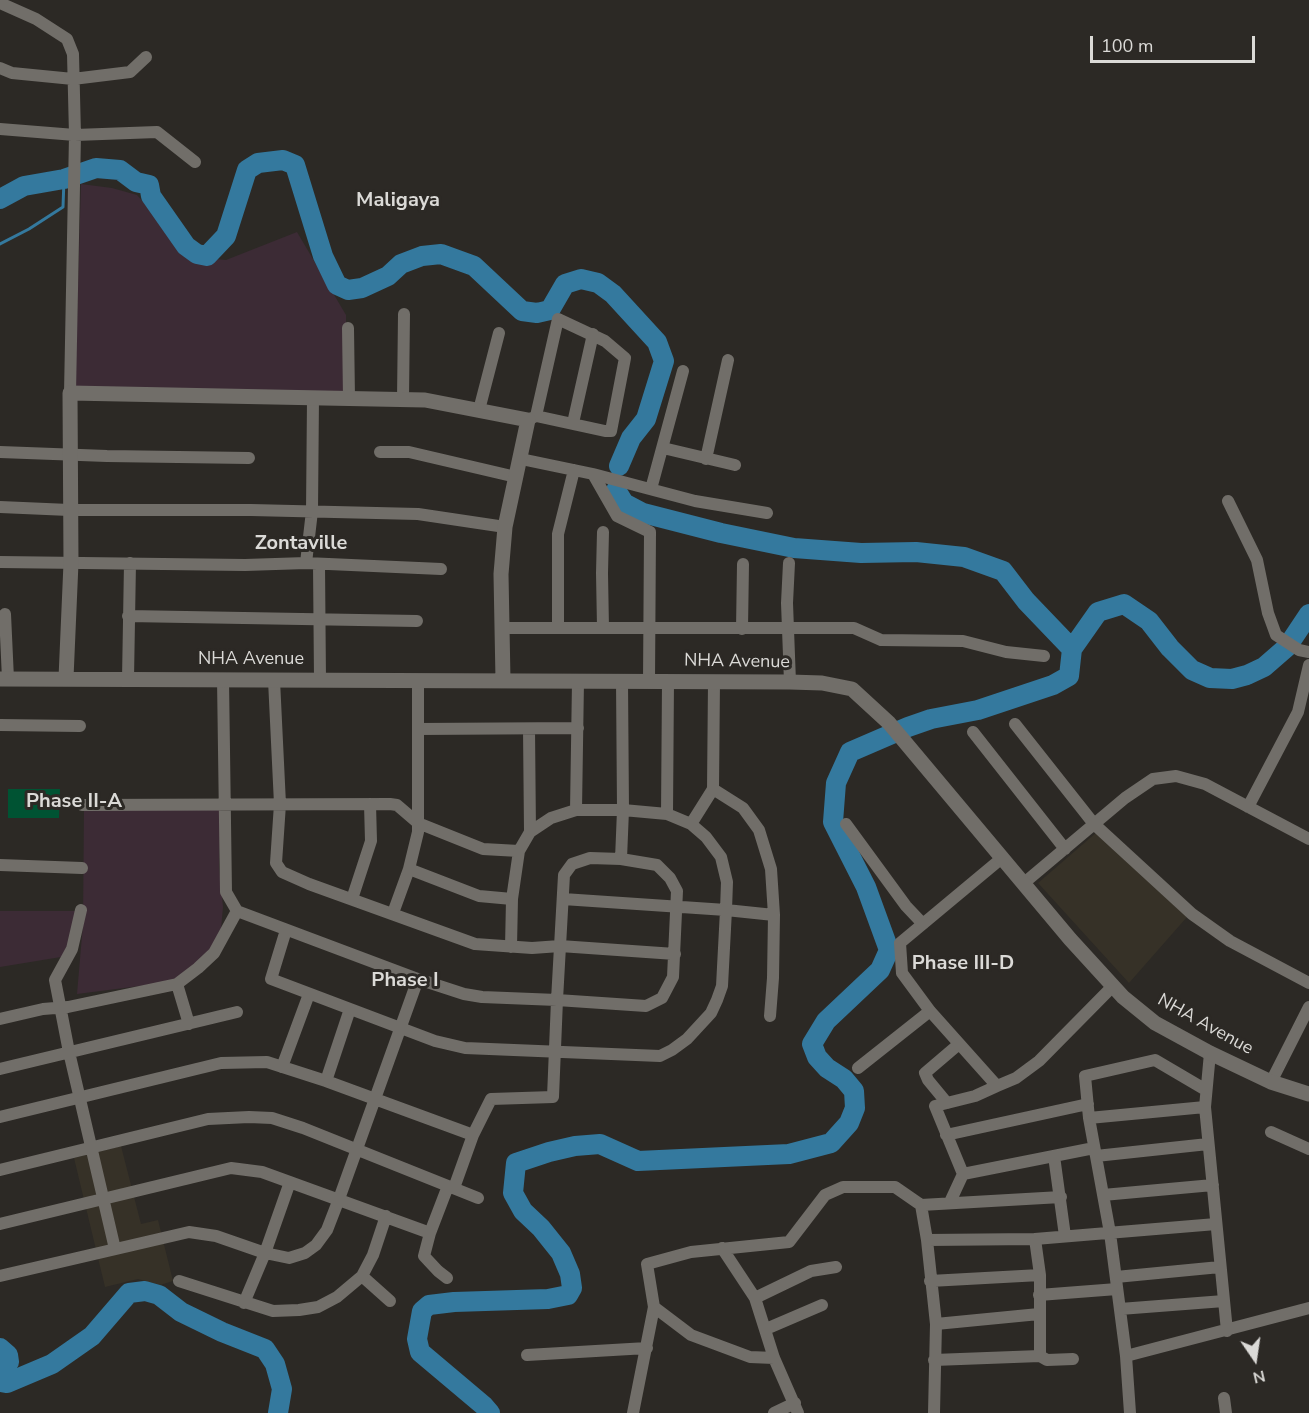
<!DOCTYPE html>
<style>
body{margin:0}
#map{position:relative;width:1309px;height:1413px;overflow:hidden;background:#2c2925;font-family:"Nunito Sans",sans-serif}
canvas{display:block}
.north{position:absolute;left:1225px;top:1329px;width:60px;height:60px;-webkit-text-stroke:4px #2c2925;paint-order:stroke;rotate:167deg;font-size:16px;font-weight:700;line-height:24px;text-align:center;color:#dbdad7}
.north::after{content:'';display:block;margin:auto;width:21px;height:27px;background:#dbdad7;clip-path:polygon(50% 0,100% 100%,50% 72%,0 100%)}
.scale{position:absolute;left:1090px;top:36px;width:165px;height:27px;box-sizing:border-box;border:3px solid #dbdad7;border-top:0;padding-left:8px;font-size:18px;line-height:21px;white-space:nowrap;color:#dbdad7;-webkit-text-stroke:4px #2c2925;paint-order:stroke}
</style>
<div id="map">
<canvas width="1309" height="1413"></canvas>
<div class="north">N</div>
<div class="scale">100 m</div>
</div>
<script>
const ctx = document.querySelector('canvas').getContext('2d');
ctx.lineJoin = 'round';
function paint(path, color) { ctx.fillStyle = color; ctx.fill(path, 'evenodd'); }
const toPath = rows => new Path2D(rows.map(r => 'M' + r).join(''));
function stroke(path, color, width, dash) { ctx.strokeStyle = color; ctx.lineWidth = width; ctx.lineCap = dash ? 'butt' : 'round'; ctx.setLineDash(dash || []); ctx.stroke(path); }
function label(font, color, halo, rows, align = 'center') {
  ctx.font = font + ' "Nunito Sans",sans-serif'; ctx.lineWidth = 6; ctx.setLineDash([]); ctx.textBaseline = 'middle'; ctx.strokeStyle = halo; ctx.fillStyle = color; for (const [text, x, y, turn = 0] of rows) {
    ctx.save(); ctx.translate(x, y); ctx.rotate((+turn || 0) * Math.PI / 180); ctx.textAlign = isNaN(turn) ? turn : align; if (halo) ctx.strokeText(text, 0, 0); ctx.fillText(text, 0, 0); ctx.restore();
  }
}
paint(toPath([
 [1097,832,1187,917,1129,983,1038,883],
 [121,1146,141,1224,158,1220,173,1281,160,1285,138,1279,105,1287,74,1158]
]), '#363127');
paint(toPath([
 [81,184,112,188,137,195,173,236,194,257,226,260,297,232,346,315,346,392,75,389],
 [84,807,221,807,219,866,223,907,220,940,179,981,77,994,83,924],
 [0,911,79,911,67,956,0,967]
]), '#3c2b35');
paint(toPath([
 [8,789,60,789,59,818,8,818]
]), '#005333');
stroke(toPath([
 [0,244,29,229,63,207,64,179]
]), '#34799e', 3);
stroke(toPath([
 [0,199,24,186,64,179,96,168,120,170,136,182,149,185,151,196,186,246,197,254,207,256,226,236,247,170,258,163,283,160,295,165,323,256,337,285,348,290,362,288,388,276,401,264,422,256,441,254,474,266,522,311,537,313,550,310,565,284,581,279,598,283,613,294,657,342,664,361,646,419,631,438,619,466],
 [616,490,624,503,643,513,721,533,794,548,861,553,916,552,964,557,1003,571,1026,601,1072,649],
 [0,1348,8,1355,9,1362,0,1371],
 [0,1382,7,1383,52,1364,92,1336,129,1293,145,1291,159,1295,181,1312,222,1332,265,1349,275,1364,282,1389,278,1413],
 [490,1413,484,1406,420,1352,417,1339,422,1311,429,1305,454,1302,548,1299,568,1295,572,1288,570,1274,561,1253,541,1228,523,1211,513,1193,516,1163,549,1152,575,1146,600,1144,638,1161,789,1154,831,1143,849,1123,855,1108,854,1091,844,1079,827,1068,817,1057,812,1044,826,1021,880,970,889,950,866,887,833,822,836,783,850,752,908,727,931,719,978,710,1053,685,1069,676,1072,649,1098,612,1124,604,1149,621,1170,648,1192,670,1210,678,1232,679,1247,675,1264,667,1287,647,1309,614]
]), '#34799e', 20);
stroke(toPath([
 [0,3,36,19,67,39,73,54,75,135,70,393],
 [0,68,12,73,73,79,130,72,146,57],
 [0,129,75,135,157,132,195,162],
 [348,328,349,398],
 [403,399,404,314],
 [479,410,499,333],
 [528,420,536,416,605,431,611,431,625,358,605,341,558,319,536,416],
 [573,423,593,334],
 [663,448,735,465],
 [0,452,107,456,249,458],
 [380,452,409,452,516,477],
 [521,459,593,474,695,501,767,513],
 [706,459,728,360],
 [593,474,617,516,650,532,649,681],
 [651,489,683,371],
 [1228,501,1257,560,1268,613,1276,635,1299,650,1309,652],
 [0,507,69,510,251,510,418,514,505,527],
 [603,532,602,573,603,628],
 [0,562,245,565,306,563,441,569],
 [306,563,312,511,313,398],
 [789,563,787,603,790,682],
 [319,565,320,680],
 [5,614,8,679],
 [128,616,417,621],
 [502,628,854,628,881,640,963,641,1006,652,1044,656],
 [558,628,558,534,574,470],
 [742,629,743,564],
 [128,679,130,563],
 [223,679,226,892,237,911,418,979,464,994,482,997,557,1000,646,1006,662,998,673,977,677,891,670,878,657,865,621,859,590,858,572,864,564,875,557,1000,553,1097,491,1099,473,1135,454,1188],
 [274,680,280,804,276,863,282,872,309,884,475,944,532,948,560,946,675,954],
 [1015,724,1094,824,1192,914,1230,941,1309,983],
 [0,725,80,726],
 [418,729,578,728],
 [529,729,530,832],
 [973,732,1065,849],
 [82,805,390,804,397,805,418,823,483,849,519,851],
 [1248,807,1298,712,1309,665],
 [576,810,578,681],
 [667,814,668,681],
 [691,824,713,789,714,682],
 [846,824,906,906,923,924],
 [1002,858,900,943,902,973,930,1011,997,1086,1016,1078,1039,1061,1112,987],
 [621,859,623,810,622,681],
 [0,865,82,868],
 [409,869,479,896,512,899],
 [1024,883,1125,798,1153,779,1176,776,1205,784,1309,839],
 [352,899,371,841,370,804],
 [81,910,72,949,55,980,69,1052,115,1249],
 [393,913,409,869,418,832,418,681],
 [286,930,271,979,435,1041,465,1048,660,1056,672,1050,687,1039,711,1013,717,1000,722,986,726,910,774,915,771,869,759,830,743,808,713,789],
 [511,947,512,899,519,851,530,832,551,818,576,810,623,810,667,814,691,824,706,837,721,857,727,882,726,910,563,899],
 [177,984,189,1024],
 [770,1016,773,978,774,915],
 [0,1019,43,1009,68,1007,177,984,198,968,214,953,237,911],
 [1210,1053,1205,1107,1227,1331],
 [282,1067,309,994],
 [858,1068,930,1011],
 [0,1069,237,1012],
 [326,1081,350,1009],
 [1271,1082,1309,1007],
 [947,1103,928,1080,925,1073,959,1044],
 [0,1117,221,1063,267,1062,326,1081,473,1135],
 [1089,1118,1205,1107],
 [1271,1132,1309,1149],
 [946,1135,1088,1104],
 [1054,1156,1065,1236],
 [1096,1156,1208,1144],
 [0,1170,208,1119,249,1117,272,1118,303,1128,478,1198],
 [963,1174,1094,1148],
 [1103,1195,1213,1185],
 [950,1202,963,1174,935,1106,975,1096,997,1086],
 [921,1205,1061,1197],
 [0,1224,231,1168,262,1172,430,1233],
 [1035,1239,1040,1275,1040,1356],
 [927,1240,1035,1239,1216,1224],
 [722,1248,755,1298,774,1358,798,1413],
 [0,1276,189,1232,216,1236,265,1253,289,1258,305,1253,316,1245,327,1230,339,1199,418,979],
 [362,1276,390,1301],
 [1116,1277,1220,1267],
 [447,1278,438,1271,424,1256,430,1233,448,1186],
 [179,1281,273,1311,299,1310,318,1307,337,1297,362,1276,373,1255,386,1216],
 [930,1281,1040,1275],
 [1039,1295,1117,1289],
 [755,1298,811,1271,836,1267],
 [244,1303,265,1253,290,1182],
 [1120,1309,1224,1301],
 [936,1324,1039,1314],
 [766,1329,822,1305],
 [527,1355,647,1348],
 [1126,1356,1309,1308],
 [774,1358,750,1357,691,1335,654,1307,647,1264,691,1252,789,1242,825,1195,843,1187,895,1187,921,1205,927,1240,936,1324,934,1413],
 [934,1360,1040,1356,1047,1360,1073,1359],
 [1224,1398,1226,1413],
 [633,1413,654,1307],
 [774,1413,795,1403],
 [1130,1413,1126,1356,1110,1233,1089,1118,1085,1076,1155,1060,1206,1090]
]), '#716e69', 12);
stroke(toPath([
 [66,678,71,563,70,393,425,400,528,420,505,527,501,574,503,680],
 [0,679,790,682,822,683,852,689,889,723,1070,939,1123,997,1155,1023,1210,1053,1271,1082,1309,1094]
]), '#716e69', 15);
label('18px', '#dbdad7', '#2c2925', [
 ["NHA Avenue",251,660],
 ["NHA Avenue",737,662,1],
 ["NHA Avenue",1205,1025,29]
]);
label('bold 20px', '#dbdad7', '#2c2925', [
 ["Maligaya",398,201],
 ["Zontaville",301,544],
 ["Phase II-A",74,802],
 ["Phase III-D",963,964],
 ["Phase I",405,981]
]);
</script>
